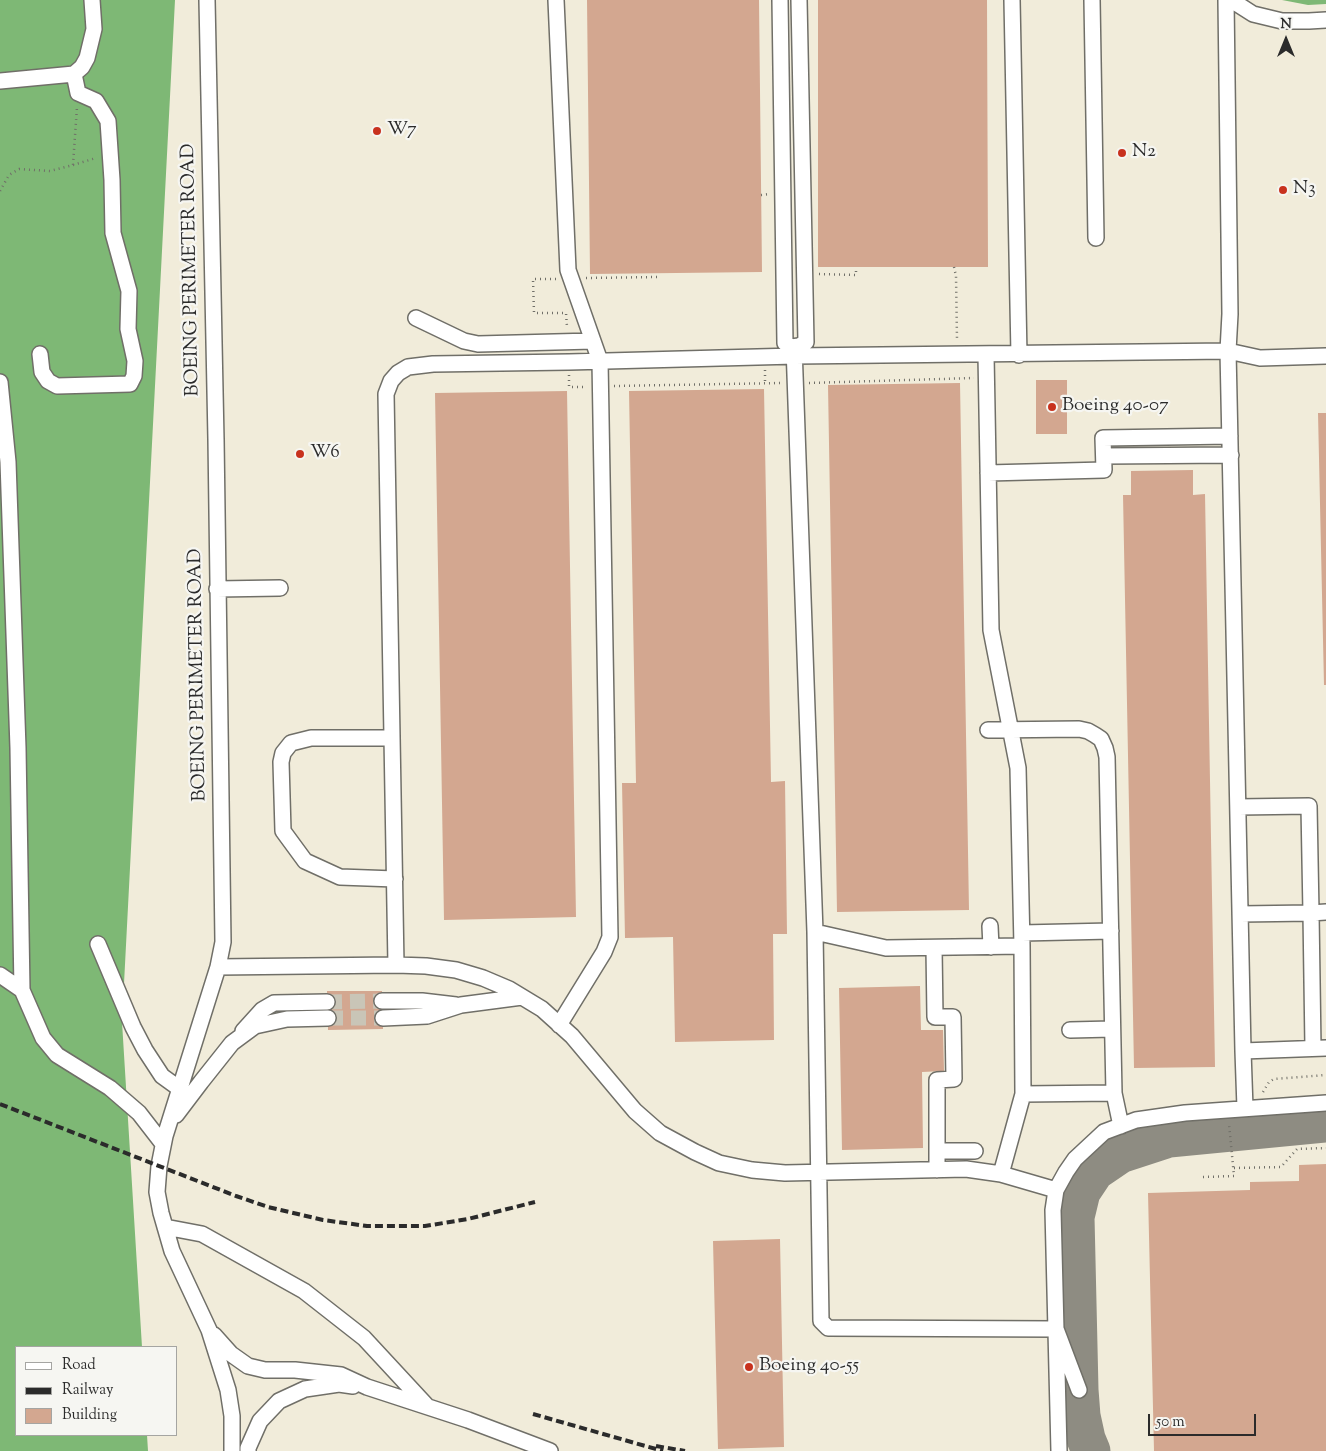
<!DOCTYPE html>
<style>
body{margin:0}
#map{position:relative;width:1326px;height:1451px;overflow:hidden;background:#f1ecda;font-family:"Sorts Mill Goudy",serif}
canvas{display:block}
.legend{position:absolute;left:15px;top:1346px;width:162px;height:90px;box-sizing:border-box;background:#f6f6f2;border:1px solid #a5a5a2;margin:0;padding:6px 9px;list-style:none;font-size:15px;color:#2b2b2b}
.legend li{display:flex;align-items:center;gap:10px;height:25px}
.legend b{width:25px;border:1px solid #a5a5a2}
.north{position:absolute;left:1261px;top:15px;width:50px;height:50px;-webkit-text-stroke:4px #f6f6f2;paint-order:stroke;rotate:0deg;font-size:14px;font-weight:700;line-height:20px;text-align:center;color:#2b2b2b}
.north::after{content:'';display:block;margin:auto;width:18px;height:22px;background:#2b2b2b;clip-path:polygon(50% 0,100% 100%,50% 72%,0 100%)}
.scale{position:absolute;left:1148px;top:1414px;width:108px;height:22px;box-sizing:border-box;border:2px solid #2b2b2b;border-top:0;padding-left:6px;font-size:15px;line-height:18px;white-space:nowrap;color:#2b2b2b;-webkit-text-stroke:4px #f6f6f2;paint-order:stroke}
</style>
<div id="map">
<canvas width="1326" height="1451"></canvas>
<ul class="legend">
<li><b style="height:6px;background:#fff"></b>Road</li>
<li><b style="height:6px;background:#2b2b2b"></b>Railway</li>
<li><b style="height:14px;background:#d3a790"></b>Building</li>
</ul>
<div class="north">N</div>
<div class="scale">50 m</div>
</div>
<script>
const ctx = document.querySelector('canvas').getContext('2d');
ctx.lineJoin = 'round';
function paint(path, color) { ctx.fillStyle = color; ctx.fill(path, 'evenodd'); }
const toPath = rows => new Path2D(rows.map(r => 'M' + r).join(''));
function stroke(path, color, width, dash) { ctx.strokeStyle = color; ctx.lineWidth = width; ctx.lineCap = dash ? 'butt' : 'round'; ctx.setLineDash(dash || []); ctx.stroke(path); }
function label(font, color, halo, rows, align = 'center') {
  ctx.font = font + ' "Sorts Mill Goudy",serif'; ctx.lineWidth = 4.5; ctx.setLineDash([]); ctx.textBaseline = 'middle'; ctx.strokeStyle = halo; ctx.fillStyle = color; for (const [text, x, y, turn = 0] of rows) {
    ctx.save(); ctx.translate(x, y); ctx.rotate((+turn || 0) * Math.PI / 180); ctx.textAlign = isNaN(turn) ? turn : align; if (halo) ctx.strokeText(text, 0, 0); ctx.fillText(text, 0, 0); ctx.restore();
  }
}
paint(toPath([
 [0,0,175,0,122,1022,142,1347,16,1347,16,1435,147,1435,148,1451,0,1451],
 [1282,0,1326,0,1326,4,1308,5]
]), '#7eb875');
stroke(toPath([
 [1091,1451,1086,1439,1081,1416,1079,1390,1075,1217,1081,1192,1095,1171,1120,1154,1169,1138,1326,1123]
]), '#8e8c82', 39);
paint(toPath([
 [587,0,759,0,762,272,590,274],
 [818,0,987,0,988,267,818,267],
 [1036,380,1067,380,1067,434,1036,434],
 [960,383,969,910,837,912,828,385],
 [764,389,771,782,785,781,787,934,773,934,774,1040,675,1042,673,937,625,938,622,783,636,783,629,391],
 [567,391,576,917,444,920,435,393],
 [1318,413,1326,413,1326,685,1324,685],
 [1193,470,1193,495,1205,494,1215,1067,1134,1068,1123,495,1131,495,1131,471],
 [920,986,921,1030,943,1030,944,1071,922,1072,923,1148,842,1150,839,988],
 [327,991,382,991,383,1029,328,1030],
 [1326,1164,1326,1451,1154,1451,1148,1193,1250,1190,1250,1182,1299,1181,1299,1165],
 [780,1239,784,1447,718,1449,713,1241]
]), '#d3a790');
stroke(toPath([
 [327,1002,382,1001],
 [328,1018,383,1018]
]), '#c9c5b7', 15, [15, 8]);
const minor = toPath([
 [207,0,216,439,223,942,218,967,165,1136,159,1166,157,1192,161,1213,172,1251,209,1330,228,1390,232,1416,232,1451],
 [556,0,568,270,600,361,610,937,604,952,559,1025],
 [780,0,785,343,791,347,799,346,806,342,799,0],
 [1012,0,1019,355],
 [1092,0,1096,238],
 [1226,0,1230,314,1228,351,1243,1051,1245,1108],
 [1231,0,1253,14,1282,21,1309,21,1326,20],
 [0,81,74,74,82,67,87,58,94,29,92,0],
 [416,318,464,341,478,344,593,341],
 [794,347,815,932],
 [40,354,42,372,48,381,57,386,130,384,134,376,135,361,128,329,129,291,113,233,112,180,108,121,96,101,78,93,74,74],
 [986,355,991,630,1018,768,1022,946,1023,1094,1001,1174],
 [0,382,8,462,18,748,22,990],
 [1104,456,1231,455],
 [988,473,1104,470,1103,438,1230,436],
 [217,589,280,588],
 [988,730,1079,729,1088,731,1095,735,1101,739,1105,748,1107,757,1114,1093],
 [392,738,311,738,291,743,283,753,281,762,283,831,305,861,340,877,395,879],
 [1238,807,1309,806,1311,913,1326,912],
 [1240,914,1311,913,1313,1048],
 [990,926,991,947],
 [1022,933,1111,931],
 [98,944,133,1027,145,1050,162,1076,180,1089],
 [1022,946,886,948,815,932,821,1321,828,1328,1056,1329,1079,1390],
 [934,948,935,1017,953,1017,954,1079,937,1080,937,1170],
 [396,965,386,394,391,381,398,373,408,367,433,364,569,362,795,356,1228,351,1260,358,1326,356],
 [218,967,396,965,426,966,456,970,483,978,509,989,542,1009,572,1036,635,1111,660,1133,695,1152,719,1163,752,1170,785,1173,966,1169,1001,1174,1056,1190],
 [0,975,22,990,43,1038,57,1055,110,1088,139,1113,163,1144],
 [382,1001,422,1001,456,1005],
 [383,1018,427,1016,461,1005,522,997],
 [1070,1030,1112,1029],
 [243,1031,262,1010,274,1003,327,1002],
 [1243,1051,1326,1048],
 [1023,1094,1114,1093,1121,1126],
 [176,1115,201,1082,232,1043,255,1026,287,1019,328,1018],
 [937,1151,975,1151],
 [165,1227,202,1234,304,1291,364,1338,427,1406],
 [214,1335,231,1354,248,1366,265,1370,295,1370,341,1375,367,1387,468,1420,550,1451],
 [248,1451,248,1448,260,1421,279,1401,305,1389,339,1384,353,1386],
 [1059,1451,1053,1210,1056,1190,1066,1172,1075,1159,1104,1132,1136,1120,1185,1113,1326,1103]
]);
stroke(minor, '#706f68', 18);
stroke(toPath([
 [73,165,96,158],
 [0,191,9,175,19,169,50,171,73,165,77,107],
 [761,195,770,194],
 [954,267,956,276,957,340],
 [819,274,856,275,856,267],
 [586,278,659,277],
 [556,279,533,279,534,313,566,313,567,327],
 [765,370,765,383],
 [569,375,569,387,586,387],
 [809,383,974,378],
 [614,386,781,383],
 [1263,1092,1269,1082,1274,1079,1326,1075],
 [1234,1168,1281,1167,1297,1149,1326,1148],
 [1203,1177,1234,1176,1229,1124]
]), '#706f68', 2.5, [1, 4]);
stroke(minor, '#fff', 15);
stroke(toPath([
 [0,1104,236,1196,268,1207,323,1220,367,1226,425,1226,468,1219,535,1202],
 [533,1414,663,1451],
 [656,1446,685,1451]
]), '#2b2b2b', 4, [8, 4]);
for (const [x, y, r, color] of [
 [377,131,5,"#c8321e"],
 [1122,153,5,"#c8321e"],
 [1283,190,5,"#c8321e"],
 [1052,407,5,"#c8321e"],
 [300,454,5,"#c8321e"],
 [749,1367,5,"#c8321e"]
]) { const dot = new Path2D(); dot.arc(x, y, r, 0, 2 * Math.PI); ctx.fillStyle = color; ctx.fill(dot); stroke(dot, '#f6f6f2', 2); }
label('19px', '#2b2b2b', '#f6f6f2', [
 ["W7",387,131],
 ["N2",1132,153],
 ["N3",1293,190],
 ["Boeing 40-07",1062,407],
 ["W6",310,454],
 ["Boeing 40-55",759,1367]
], 'left');
label('19px', '#2b2b2b', '#f6f6f2', [
 ["BOEING PERIMETER ROAD",192,270,-91],
 ["BOEING PERIMETER ROAD",199,675,-91]
]);
</script>
